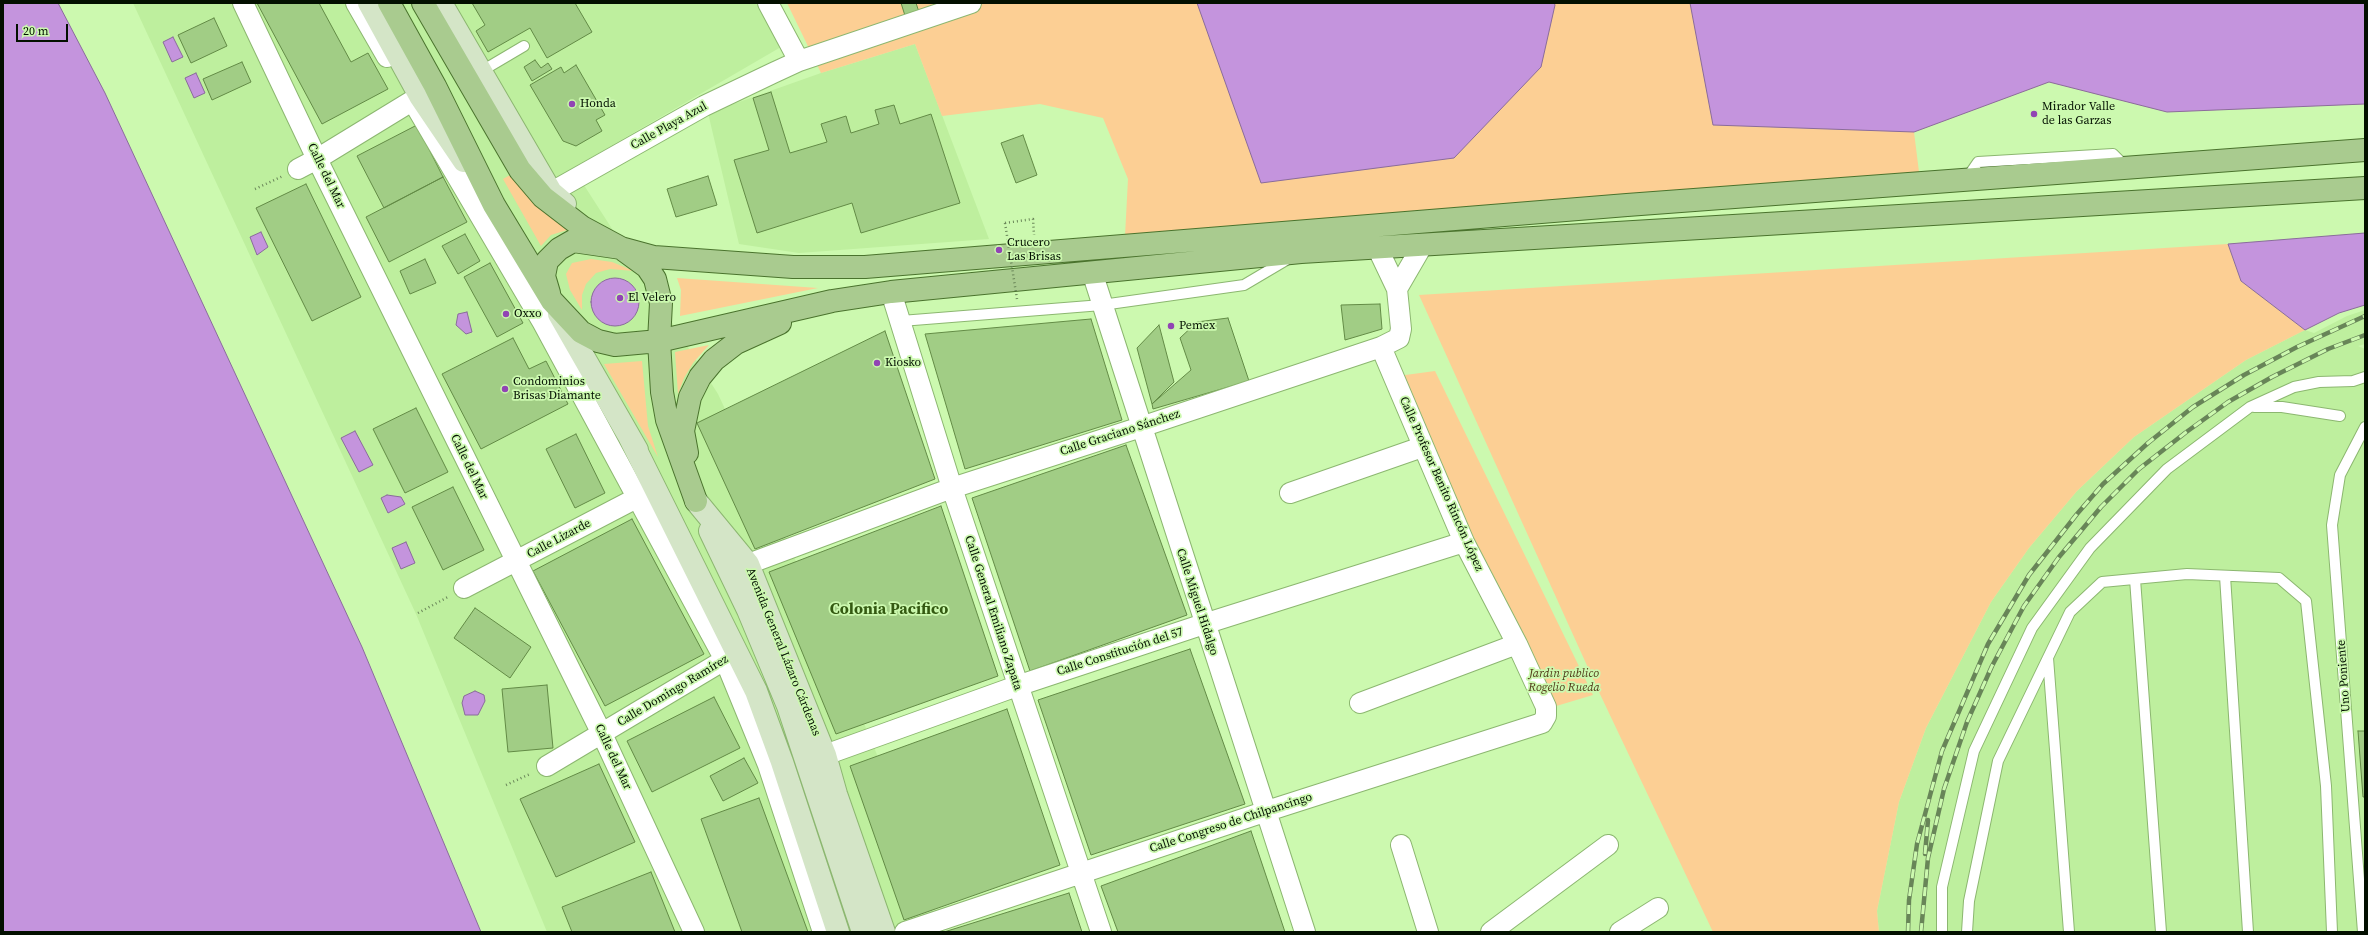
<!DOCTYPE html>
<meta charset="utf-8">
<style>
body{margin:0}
#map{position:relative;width:2368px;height:935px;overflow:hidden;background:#ccf9af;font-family:"Source Serif 4",serif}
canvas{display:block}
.frame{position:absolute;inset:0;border:4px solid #031000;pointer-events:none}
.scale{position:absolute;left:16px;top:24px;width:52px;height:18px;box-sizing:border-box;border:2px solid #031000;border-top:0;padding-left:5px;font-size:12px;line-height:14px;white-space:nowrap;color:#031000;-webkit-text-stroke:3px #ccf9af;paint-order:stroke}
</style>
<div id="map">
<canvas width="2368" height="935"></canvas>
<div class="frame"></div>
<div class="scale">20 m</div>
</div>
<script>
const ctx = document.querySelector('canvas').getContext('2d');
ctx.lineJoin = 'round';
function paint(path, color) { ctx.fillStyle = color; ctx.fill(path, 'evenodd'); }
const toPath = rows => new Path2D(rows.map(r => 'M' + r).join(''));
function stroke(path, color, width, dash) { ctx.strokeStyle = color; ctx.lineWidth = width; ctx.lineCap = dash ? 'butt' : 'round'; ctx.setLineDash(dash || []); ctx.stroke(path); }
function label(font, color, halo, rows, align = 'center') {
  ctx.font = font + ' "Source Serif 4",serif'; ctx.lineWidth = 3.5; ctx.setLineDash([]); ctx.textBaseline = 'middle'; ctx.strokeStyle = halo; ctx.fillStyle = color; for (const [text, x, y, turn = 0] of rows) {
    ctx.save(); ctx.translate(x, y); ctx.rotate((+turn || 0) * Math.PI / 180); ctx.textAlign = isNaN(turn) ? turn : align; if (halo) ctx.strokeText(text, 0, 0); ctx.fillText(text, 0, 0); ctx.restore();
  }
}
paint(toPath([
 [133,3,756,3,781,47,573,168,718,394,805,581,885,774,940,932,547,932,416,614],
 [915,44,989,239,799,253,739,244,708,113,821,73],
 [2365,310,2365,344,2358,346,2365,349,2365,932,1879,932,1877,911,1899,802,1926,728,1991,602,2029,548,2077,491,2134,437,2246,360,2305,330,2314,333,2347,316]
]), '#beef9e');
paint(toPath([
 [787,3,2365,3,2365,104,2167,112,2049,82,1914,132,1919,172,1125,236,1128,179,1103,118,1040,104,942,116,915,44,821,73],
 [510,175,543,211,567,230,551,235,541,246,503,179],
 [2228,244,2241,281,2305,330,2246,360,2134,437,2077,491,2029,548,1991,602,1926,728,1899,802,1877,911,1879,932,1713,932,1599,692,1419,295],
 [591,259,612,262,634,271,610,269,596,273,586,284,582,295,582,310,570,290,566,274,572,263],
 [677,278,818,288,680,316,681,290],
 [709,345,693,363,684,378,678,394,675,352],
 [642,361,648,426,658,457,604,364],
 [1435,371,1593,695,1553,707,1398,376]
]), '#fccf94');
const water = toPath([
 [3,3,58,3,105,93,362,647,481,932,3,932,3,3],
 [1197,3,1554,3,1555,5,1541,67,1454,158,1261,183,1197,3],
 [1690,3,2365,3,2365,104,2167,112,2049,82,1914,132,1713,125,1690,3],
 [173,37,183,57,172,62,163,42,173,37],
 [196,73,205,93,194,98,185,78,196,73],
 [261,232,268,247,257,255,250,237,261,232],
 [2365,233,2365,305,2339,313,2305,330,2241,281,2228,244,2365,233],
 '591 302a24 24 0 1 1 48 0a24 24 0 1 1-48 0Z',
 [467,312,472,332,466,334,456,325,458,314,467,312],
 [355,431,373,465,359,472,341,438,355,431],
 [387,495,401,497,405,504,388,513,381,498,387,495],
 [406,542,415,563,401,569,392,548,406,542],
 [475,691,484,695,485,701,478,715,465,715,462,703,464,696,475,691]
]);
paint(water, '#c494dd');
stroke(water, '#8a6c9b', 1);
const building = toPath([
 [257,3,319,3,351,62,368,53,388,89,322,124,257,3],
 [472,3,575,3,592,32,547,58,530,28,488,52,476,31,485,25,472,3],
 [901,3,916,3,921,18,907,22,901,3],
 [214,18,227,46,191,63,178,35,214,18],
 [535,60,541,68,548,63,552,69,532,81,524,67,535,60],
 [242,62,251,82,212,100,203,79,242,62],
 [576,65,605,115,596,120,602,131,576,146,563,141,530,85,561,67,564,73,576,65],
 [771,92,790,153,827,142,821,124,846,116,851,133,879,124,875,110,894,105,900,124,931,114,960,203,861,233,852,203,757,233,734,160,769,150,753,98,771,92],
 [417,125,443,177,384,208,357,156,417,125],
 [1023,135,1037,175,1016,183,1001,143,1023,135],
 [708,176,717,205,676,217,667,189,708,176],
 [443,177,467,222,389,262,366,217,443,177],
 [306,184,361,297,312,321,256,208,306,184],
 [465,234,480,261,458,274,442,246,465,234],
 [425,259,436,283,410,294,400,271,425,259],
 [490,263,523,323,497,337,464,277,490,263],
 [1380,304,1382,329,1345,340,1341,305,1380,304],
 [1228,318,1249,381,1153,409,1152,404,1191,370,1180,338,1197,322,1228,318],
 [1091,319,1122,420,965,469,925,334,1091,319],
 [1159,325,1174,382,1152,404,1137,348,1159,325],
 [885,331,935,479,755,549,697,423,885,331],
 [513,338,529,369,546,361,568,404,481,449,442,374,513,338],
 [416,408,448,472,405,493,373,429,416,408],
 [576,434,605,493,575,508,546,449,576,434],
 [1126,445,1187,615,1030,671,972,498,1126,445],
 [453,487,484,550,443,570,412,507,453,487],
 [941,506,998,676,836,734,769,572,941,506],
 [632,519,704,654,605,706,533,571,632,519],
 [475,608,531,647,510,678,454,638,475,608],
 [1190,649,1245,804,1091,855,1038,700,1190,649],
 [547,685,553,748,508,752,502,689,547,685],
 [714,697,740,748,652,792,627,741,714,697],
 [1007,709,1060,865,904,920,850,766,1007,709],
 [2358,731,2365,731,2365,797,2363,797,2358,731],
 [744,758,758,783,723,801,710,776,744,758],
 [599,764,635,842,556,877,520,799,599,764],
 [759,798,808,932,742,932,701,819,759,798],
 [1251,831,1285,932,1118,932,1101,886,1251,831],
 [651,872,675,932,572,932,562,907,651,872],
 [1069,893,1082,932,944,932,1069,893]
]);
paint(building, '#a1cd85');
stroke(building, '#638b46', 1);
const lane = toPath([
 [480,72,524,46],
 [1967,178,1978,162,2113,154,2126,167],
 [901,321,1102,305,1244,285,1288,259],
 [2254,407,2282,407,2340,416],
 [2225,576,2248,932],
 [2135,579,2161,932],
 [2048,658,2069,932],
 [1942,932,1942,887,1974,751,2032,628,2090,548,2167,469,2250,407,2294,387,2319,382,2353,381,2365,377],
 [1967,932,1969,901,1998,761,2070,612,2102,582,2187,574,2279,578,2306,601,2326,786,2332,932],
 [2363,932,2332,525,2340,475,2365,427]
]);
const street = toPath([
 [243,3,317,159,602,734,694,932],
 [356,3,387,57],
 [768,3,799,61],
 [415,105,543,323,725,660,768,765,823,932],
 [298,169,317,159,425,93],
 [543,197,704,106,773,73,799,61,971,3],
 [1377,247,1397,289],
 [1092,272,1305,932],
 [891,292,952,488,1101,932],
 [1290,493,1422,447],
 [748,564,952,488,1141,427,1381,347,1399,338,1401,329,1397,289,1422,246],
 [464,588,650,491],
 [1360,703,1517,644],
 [825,755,1017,686,1204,624,1464,542],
 [547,766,736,653],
 [1401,845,1428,932],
 [905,932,1264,812,1542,723,1546,716,1546,707,1517,644,1464,542,1381,347],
 [1491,932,1608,845],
 [1620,932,1658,908]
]);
const secondary = toPath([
 [369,3,420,96,464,161],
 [441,3,551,192,565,204],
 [559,314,637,450],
 [630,438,756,691,782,762,838,932],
 [696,501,748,564,825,755,836,794,884,932],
 [710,531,748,610,788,706,863,932]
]);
const primary = toPath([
 [389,3,435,86,494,205,552,301,581,332,598,341,615,345,659,341,832,301,891,292,1301,252,2365,188],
 [423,3,520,170,543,197,582,227,621,248,654,257,793,267,865,267,1627,205,2365,150],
 [549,293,544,276,547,261,559,249,573,241,621,248,647,267,655,279,661,303,659,341,662,392,667,420,696,501],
 [687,453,683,431,690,397,700,377,714,360,736,343,780,323]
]);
stroke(lane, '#8cb770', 12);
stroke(street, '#8cb770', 22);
stroke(secondary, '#8cb770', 24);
stroke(primary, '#4a732d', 24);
stroke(toPath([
 [255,189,283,176],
 [1005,223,1033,219,1034,235],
 [418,613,448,597],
 [506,785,530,774]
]), '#6a8759', 2.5, [1, 3]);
stroke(lane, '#fff', 10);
stroke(street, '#fff', 20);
stroke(secondary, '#d4e5c7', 22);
stroke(primary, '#a9cb8f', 22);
const rail = toPath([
 [1925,854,1928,820],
 [1908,932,1909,900,1917,844,1942,751,1988,644,2029,575,2077,514,2103,484,2148,443,2193,407,2244,375,2297,347,2365,316],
 [1921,932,1928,858,1944,789,1967,722,1992,666,2024,606,2059,557,2101,507,2139,469,2185,433,2228,402,2272,377,2328,349,2365,335]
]);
stroke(rail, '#688558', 4.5);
stroke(rail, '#ccf9af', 3, [9]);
stroke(toPath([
 [1005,223,1017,299]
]), '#6a8759', 2.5, [1, 3]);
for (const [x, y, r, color] of [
 [572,104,4,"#9144b4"],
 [2034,114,4,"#9144b4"],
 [999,250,4,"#9144b4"],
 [620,298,4,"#9144b4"],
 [506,314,4,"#9144b4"],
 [1171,326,4,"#9144b4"],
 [877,363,4,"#9144b4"],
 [505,389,4,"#9144b4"]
]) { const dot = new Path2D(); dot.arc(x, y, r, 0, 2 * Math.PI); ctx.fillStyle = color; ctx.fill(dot); stroke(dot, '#ccf9af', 1.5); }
label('12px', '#031000', '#ccf9af', [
 ["Honda",580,104],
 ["Mirador Valle",2042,107],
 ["de las Garzas",2042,121],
 ["Crucero",1007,243],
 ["Las Brisas",1007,257],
 ["El Velero",628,298],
 ["Oxxo",514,314],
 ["Pemex",1179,326],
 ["Kiosko",885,363],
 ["Condominios",513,382],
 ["Brisas Diamante",513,396]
], 'left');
label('12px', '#031000', '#ccf9af', [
 ["Calle Playa Azul",669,126,-29],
 ["Calle del Mar",326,176,64],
 ["Calle Graciano Sánchez",1120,433,-18],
 ["Calle del Mar",469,467,64],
 ["Calle Profesor Benito Rincón López",1441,484,66],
 ["Calle Lizarde",559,539,-28],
 ["Calle Miguel Hidalgo",1197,602,72],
 ["Calle General Emiliano Zapata",993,613,72],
 ["Avenida General Lázaro Cárdenas",783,652,68],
 ["Calle Constitución del 57",1120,652,-18],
 ["Uno Poniente",2344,676,-94],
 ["Calle Domingo Ramírez",673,691,-31],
 ["Calle del Mar",613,757,65],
 ["Calle Congreso de Chilpancingo",1231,823,-18]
]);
label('italic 12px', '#513a19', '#ccf9af', [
 ["Jardin publico",1564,674],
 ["Rogelio Rueda",1564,688]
]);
label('bold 16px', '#335911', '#ccf9af', [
 ["Colonia Pacifico",889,610]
]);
</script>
